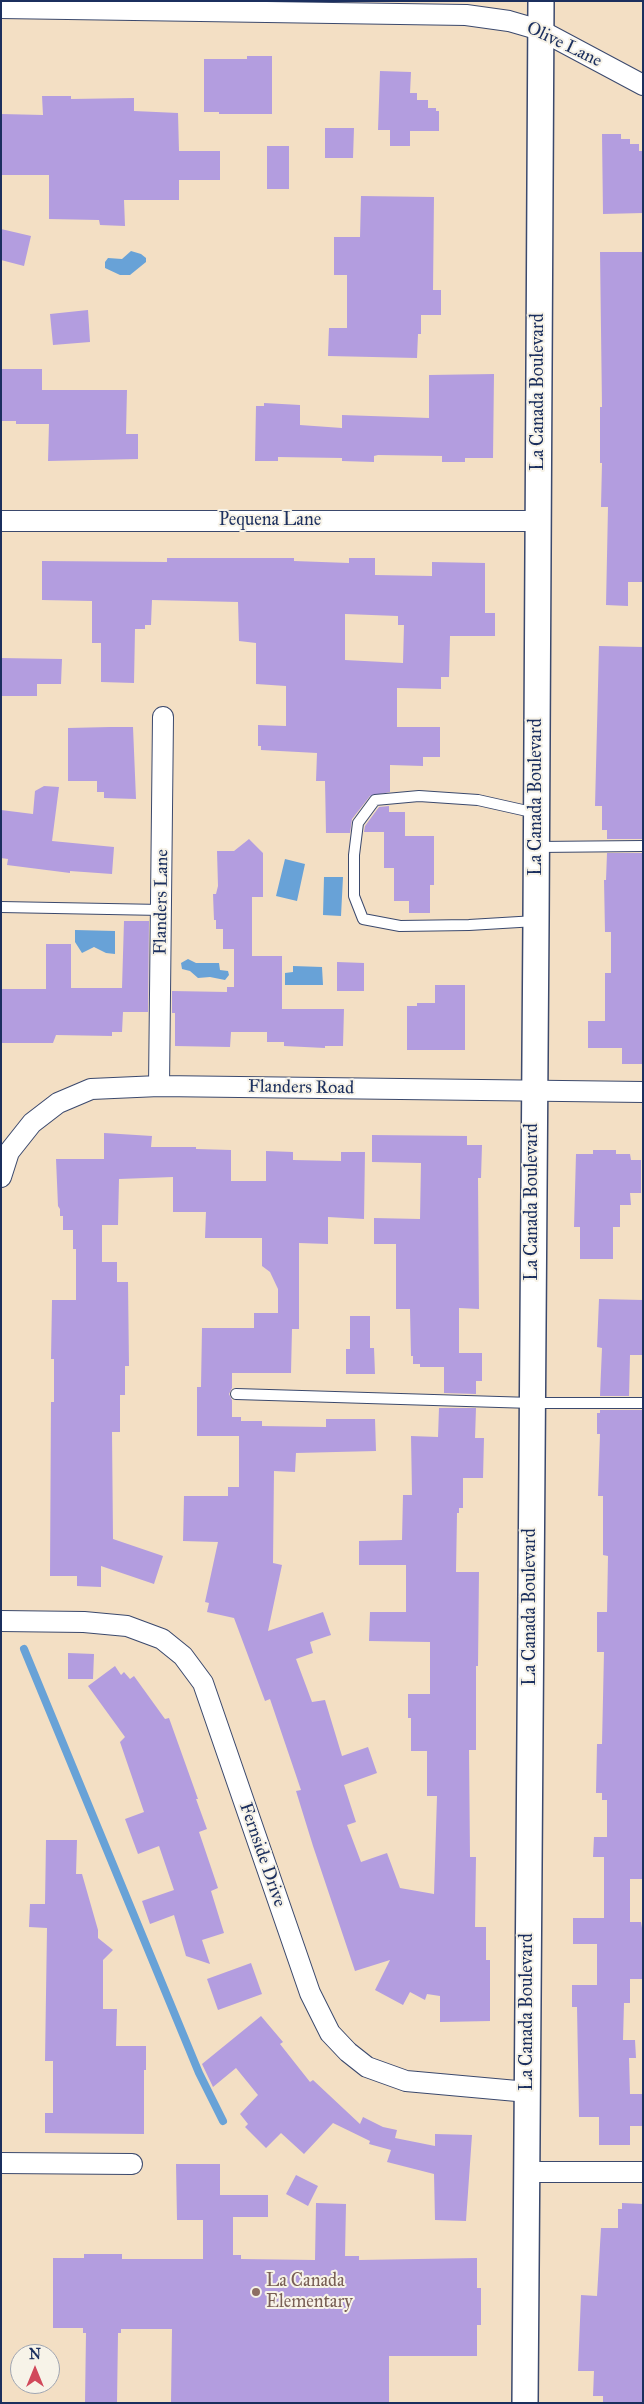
<!DOCTYPE html>
<style>
body{margin:0}
#map{position:relative;width:644px;height:2404px;overflow:hidden;background:#f3dfc4;font-family:"IM FELL Great Primer",serif}
canvas{display:block}
.frame{position:absolute;inset:0;border:2px solid #1b2f5e;pointer-events:none}
.north{position:absolute;left:10px;top:2344px;width:50px;height:50px;box-sizing:border-box;background:#f7f3e8;border:1px solid #9fa5b1;border-radius:50%;rotate:0deg;font-size:14px;font-weight:700;line-height:20px;text-align:center;color:#1b2f5e}
.north::after{content:'';display:block;margin:auto;width:18px;height:22px;background:#d1495b;clip-path:polygon(50% 0,100% 100%,50% 72%,0 100%)}
</style>
<div id="map">
<canvas width="644" height="2404"></canvas>
<div class="frame"></div>
<div class="north">N</div>
</div>
<script>
const ctx = document.querySelector('canvas').getContext('2d');
ctx.lineJoin = 'round';
function paint(path, color) { ctx.fillStyle = color; ctx.fill(path, 'evenodd'); }
const toPath = rows => new Path2D(rows.map(r => 'M' + r).join(''));
function stroke(path, color, width, dash) { ctx.strokeStyle = color; ctx.lineWidth = width; ctx.lineCap = dash ? 'butt' : 'round'; ctx.setLineDash(dash || []); ctx.stroke(path); }
function label(font, color, halo, rows, align = 'center') {
  ctx.font = font + ' "IM FELL Great Primer",serif'; ctx.lineWidth = 4; ctx.setLineDash([]); ctx.textBaseline = 'middle'; ctx.strokeStyle = halo; ctx.fillStyle = color; for (const [text, x, y, turn = 0] of rows) {
    ctx.save(); ctx.translate(x, y); ctx.rotate((+turn || 0) * Math.PI / 180); ctx.textAlign = isNaN(turn) ? turn : align; if (halo) ctx.strokeText(text, 0, 0); ctx.fillText(text, 0, 0); ctx.restore();
  }
}
paint(toPath([
 [131,251,141,254,146,258,146,262,130,275,120,275,105,268,105,262,108,258,122,259],
 [285,859,305,864,297,901,276,896],
 [324,877,343,877,341,916,323,915],
 [75,930,115,931,115,954,106,953,94,947,82,953,75,942],
 [188,959,196,963,219,963,220,970,228,971,229,975,225,980,210,977,198,978,190,971,182,969,181,963],
 [293,966,322,967,323,985,285,985,285,973,293,972]
]), '#68a2d7');
stroke(toPath([
 [24,1649,199,2073,223,2121]
]), '#68a2d7', 8);
paint(toPath([
 [247,56,272,56,272,114,219,114,219,112,204,112,204,59,247,59],
 [380,71,411,72,410,93,417,93,417,100,428,100,428,108,436,108,436,111,439,111,439,131,410,131,410,146,390,146,390,130,378,130],
 [42,96,71,96,71,99,134,98,134,111,178,113,179,151,220,151,220,180,179,180,179,200,124,200,125,226,100,225,99,220,49,219,49,175,1,175,1,114,43,115],
 [325,128,354,128,353,158,325,158],
 [602,134,621,134,621,139,630,139,630,144,639,144,639,151,643,151,643,213,603,214],
 [267,146,289,146,289,189,267,189],
 [361,196,434,197,433,290,441,290,441,315,421,315,421,334,418,334,417,358,328,356,329,328,347,328,347,275,334,275,334,237,360,237],
 [1,229,31,236,24,266,1,260],
 [600,252,643,252,642,582,628,582,628,606,606,605,608,507,601,507,602,463,600,463,600,407,602,407],
 [88,310,90,342,53,345,50,314],
 [1,369,42,369,42,390,127,390,126,434,138,434,138,459,48,461,49,424,16,424,16,421,1,421],
 [494,374,493,458,465,458,465,462,442,462,442,456,378,455,374,456,374,462,342,461,342,458,278,457,278,461,255,461,256,406,264,406,264,403,300,405,300,425,342,428,342,415,429,418,429,375],
 [167,558,294,558,294,561,349,563,349,558,375,558,375,575,432,576,432,562,485,563,485,613,495,613,495,636,450,636,449,677,441,677,441,689,397,688,397,727,440,727,440,757,423,757,423,766,390,765,390,792,370,796,352,819,350,833,326,833,325,781,316,781,317,753,261,750,261,746,258,746,258,725,286,726,286,686,256,684,256,643,239,641,238,602,152,600,151,625,145,625,145,629,135,629,134,683,101,682,101,643,92,643,92,601,42,600,42,561,167,562],
 [345,614,398,616,398,625,404,625,403,663,345,660],
 [599,646,643,647,643,839,607,839,607,830,602,830,602,806,595,806],
 [1,658,62,659,61,684,37,684,37,696,1,696],
 [110,727,133,727,136,799,104,798,104,792,97,792,97,781,68,781,68,728],
 [44,786,59,787,52,841,114,847,112,874,70,871,70,873,7,865,8,859,1,858,1,810,33,814,35,791],
 [389,806,389,812,405,812,405,836,434,836,434,885,430,885,430,913,409,913,409,901,394,901,394,868,384,868,384,832,364,832,365,826,379,807],
 [249,839,263,853,263,897,252,897,252,956,282,956,282,1009,344,1009,343,1046,325,1046,325,1048,284,1046,284,1042,267,1042,267,1032,231,1032,230,1047,175,1046,175,1013,172,1013,172,991,227,992,227,987,234,987,234,949,223,949,223,929,216,929,216,920,214,920,213,894,216,894,218,886,217,851,234,851],
 [607,853,643,853,643,1064,622,1064,622,1048,588,1048,588,1021,605,1021,605,973,611,973,611,932,605,932,604,880,606,880],
 [124,921,149,921,148,1012,123,1012,122,1032,112,1032,112,1036,56,1035,53,1043,1,1043,1,989,46,989,46,944,71,944,71,988,122,988],
 [337,962,364,963,364,991,337,991],
 [435,985,465,985,465,1050,407,1050,407,1006,417,1006,417,1003,435,1003],
 [104,1133,152,1136,151,1147,196,1147,196,1149,231,1150,231,1181,266,1181,266,1151,293,1152,293,1160,341,1161,341,1152,365,1152,364,1219,328,1217,328,1244,299,1243,299,1329,292,1329,291,1373,232,1373,232,1388,229,1394,232,1400,232,1417,241,1417,241,1421,262,1421,262,1426,326,1427,326,1419,375,1419,376,1451,296,1453,295,1472,274,1471,273,1563,282,1565,268,1631,323,1612,331,1635,310,1642,313,1653,296,1659,312,1702,325,1700,342,1756,368,1747,377,1773,344,1785,356,1822,347,1825,361,1862,387,1853,400,1888,434,1894,437,1796,427,1796,427,1751,411,1751,411,1718,408,1718,408,1694,430,1694,430,1642,369,1641,370,1612,406,1612,406,1565,359,1565,359,1541,402,1540,403,1495,412,1495,411,1436,438,1437,439,1408,476,1408,475,1438,484,1438,483,1478,463,1478,463,1508,459,1508,459,1513,457,1513,456,1572,479,1572,478,1666,476,1666,476,1750,469,1750,470,1857,476,1857,475,1927,486,1927,486,1960,490,1960,490,2021,440,2022,440,1996,427,1994,425,2000,410,1992,403,2005,375,1990,390,1960,355,1971,313,1846,296,1791,301,1790,270,1699,265,1701,234,1618,207,1612,209,1603,205,1602,218,1542,183,1541,184,1496,228,1496,228,1487,239,1487,239,1436,197,1436,197,1387,201,1387,202,1328,254,1328,254,1313,278,1313,278,1289,270,1272,262,1266,262,1238,205,1238,206,1212,173,1212,173,1177,119,1179,118,1225,102,1225,102,1262,117,1262,117,1282,128,1282,129,1366,125,1366,125,1395,120,1395,120,1432,112,1432,113,1539,163,1556,154,1584,101,1566,101,1587,77,1586,77,1576,50,1576,51,1402,54,1402,54,1359,51,1359,52,1300,76,1300,76,1249,73,1249,73,1230,63,1230,63,1216,60,1216,60,1209,58,1206,56,1159,104,1159],
 [372,1135,467,1136,467,1145,482,1145,481,1178,478,1178,479,1309,459,1308,459,1353,482,1353,482,1381,476,1381,476,1394,444,1393,444,1367,420,1367,420,1364,413,1364,413,1356,411,1356,410,1309,396,1309,396,1244,374,1244,374,1218,420,1219,421,1163,372,1162],
 [593,1150,616,1150,616,1154,630,1154,631,1160,641,1160,641,1193,630,1193,631,1205,620,1205,620,1227,613,1227,613,1259,580,1259,580,1227,574,1227,576,1154,593,1154],
 [599,1299,643,1300,643,1355,630,1355,629,1396,600,1396,602,1348,597,1347],
 [350,1316,370,1316,370,1348,374,1348,375,1374,346,1374,346,1349,350,1349],
 [600,1410,643,1410,643,1879,630,1879,630,1922,641,1922,643,1934,643,1979,630,1979,630,2003,624,2003,623,2040,635,2040,636,2058,629,2058,630,2094,643,2094,643,2126,630,2126,630,2145,599,2145,599,2117,579,2117,577,2007,572,2007,572,1985,597,1985,597,1944,573,1944,573,1918,604,1918,604,1857,593,1857,594,1837,607,1837,607,1800,602,1800,602,1793,596,1793,597,1744,602,1744,604,1652,597,1652,597,1612,607,1612,608,1556,603,1555,603,1496,598,1496,600,1434,597,1434,597,1413,600,1413],
 [68,1653,94,1654,93,1679,68,1679],
 [115,1666,121,1675,124,1672,130,1679,134,1676,165,1719,169,1718,198,1799,196,1799,207,1829,199,1832,218,1888,211,1891,224,1933,202,1940,210,1964,186,1956,174,1915,150,1924,142,1901,174,1890,159,1846,138,1854,125,1819,144,1812,120,1742,125,1737,88,1686],
 [46,1840,77,1840,76,1874,82,1874,98,1930,98,1938,113,1950,103,1960,103,2009,117,2009,116,2046,146,2046,146,2070,144,2070,144,2134,45,2133,45,2113,53,2113,53,2061,45,2061,47,1928,29,1927,30,1904,45,1904],
 [251,1963,262,1994,218,2010,207,1979],
 [261,2016,283,2042,280,2044,310,2082,313,2080,360,2124,363,2117,383,2127,397,2130,395,2138,435,2146,435,2134,472,2135,466,2221,435,2220,434,2174,387,2162,391,2150,369,2144,370,2141,333,2123,304,2154,281,2133,266,2148,245,2127,248,2124,240,2114,258,2095,236,2068,213,2087,202,2064],
 [176,2164,220,2164,220,2195,268,2195,268,2217,233,2217,233,2255,241,2255,241,2259,315,2260,316,2203,346,2204,345,2256,359,2256,359,2260,477,2258,477,2288,481,2288,481,2325,477,2325,477,2356,389,2356,389,2403,171,2403,172,2329,121,2329,121,2333,118,2333,117,2403,85,2403,86,2333,83,2333,83,2328,53,2328,53,2258,84,2258,84,2254,122,2254,122,2259,203,2259,203,2220,177,2220],
 [296,2175,318,2186,308,2206,286,2194],
 [622,2203,643,2204,643,2403,603,2403,603,2396,593,2396,594,2371,578,2371,581,2295,597,2296,601,2228,618,2228,618,2209,622,2209]
]), '#b39ddf');
const service = toPath([
 [536,813,478,800,419,796,375,800,358,823,354,855,354,896,363,919,400,926,469,925,536,921],
 [537,847,643,846],
 [1,907,162,910],
 [236,1394,532,1403,643,1403]
]);
const minor = toPath([
 [1,8,466,15,509,21,540,30,643,85],
 [1,521,538,521],
 [159,1086,163,717],
 [1,1177,9,1152,32,1123,58,1103,91,1089,159,1086,643,1092],
 [1,1621,84,1622,127,1626,162,1639,183,1656,203,1683,310,1993,330,2033,348,2052,367,2067,406,2081,528,2092],
 [1,2163,132,2164],
 [526,2172,643,2172]
]);
const tertiary = toPath([
 [525,2403,536,921,541,1]
]);
stroke(service, '#3b496d', 12);
stroke(minor, '#3b496d', 22);
stroke(tertiary, '#3b496d', 28);
stroke(service, '#fff', 10);
stroke(minor, '#fff', 20);
stroke(tertiary, '#fff', 25);
for (const [x, y, r, color] of [
 [256,2292,5,"#8d6e63"]
]) { const dot = new Path2D(); dot.arc(x, y, r, 0, 2 * Math.PI); ctx.fillStyle = color; ctx.fill(dot); stroke(dot, '#f7f3e8', 2); }
label('18px', '#1b2f5e', '#f7f3e8', [
 ["Olive Lane",564,45,26],
 ["La Canada Boulevard",539,392,-90],
 ["Pequena Lane",270,521],
 ["La Canada Boulevard",537,797,-90],
 ["Flanders Lane",162,902,-89],
 ["Flanders Road",301,1088,1],
 ["La Canada Boulevard",533,1202,-90],
 ["La Canada Boulevard",531,1607,-90],
 ["Fernside Drive",262,1855,71],
 ["La Canada Boulevard",528,2012,-90]
]);
label('18px', '#785e54', '#f7f3e8', [
 ["La Canada",266,2282],
 ["Elementary",266,2303]
], 'left');
</script>
